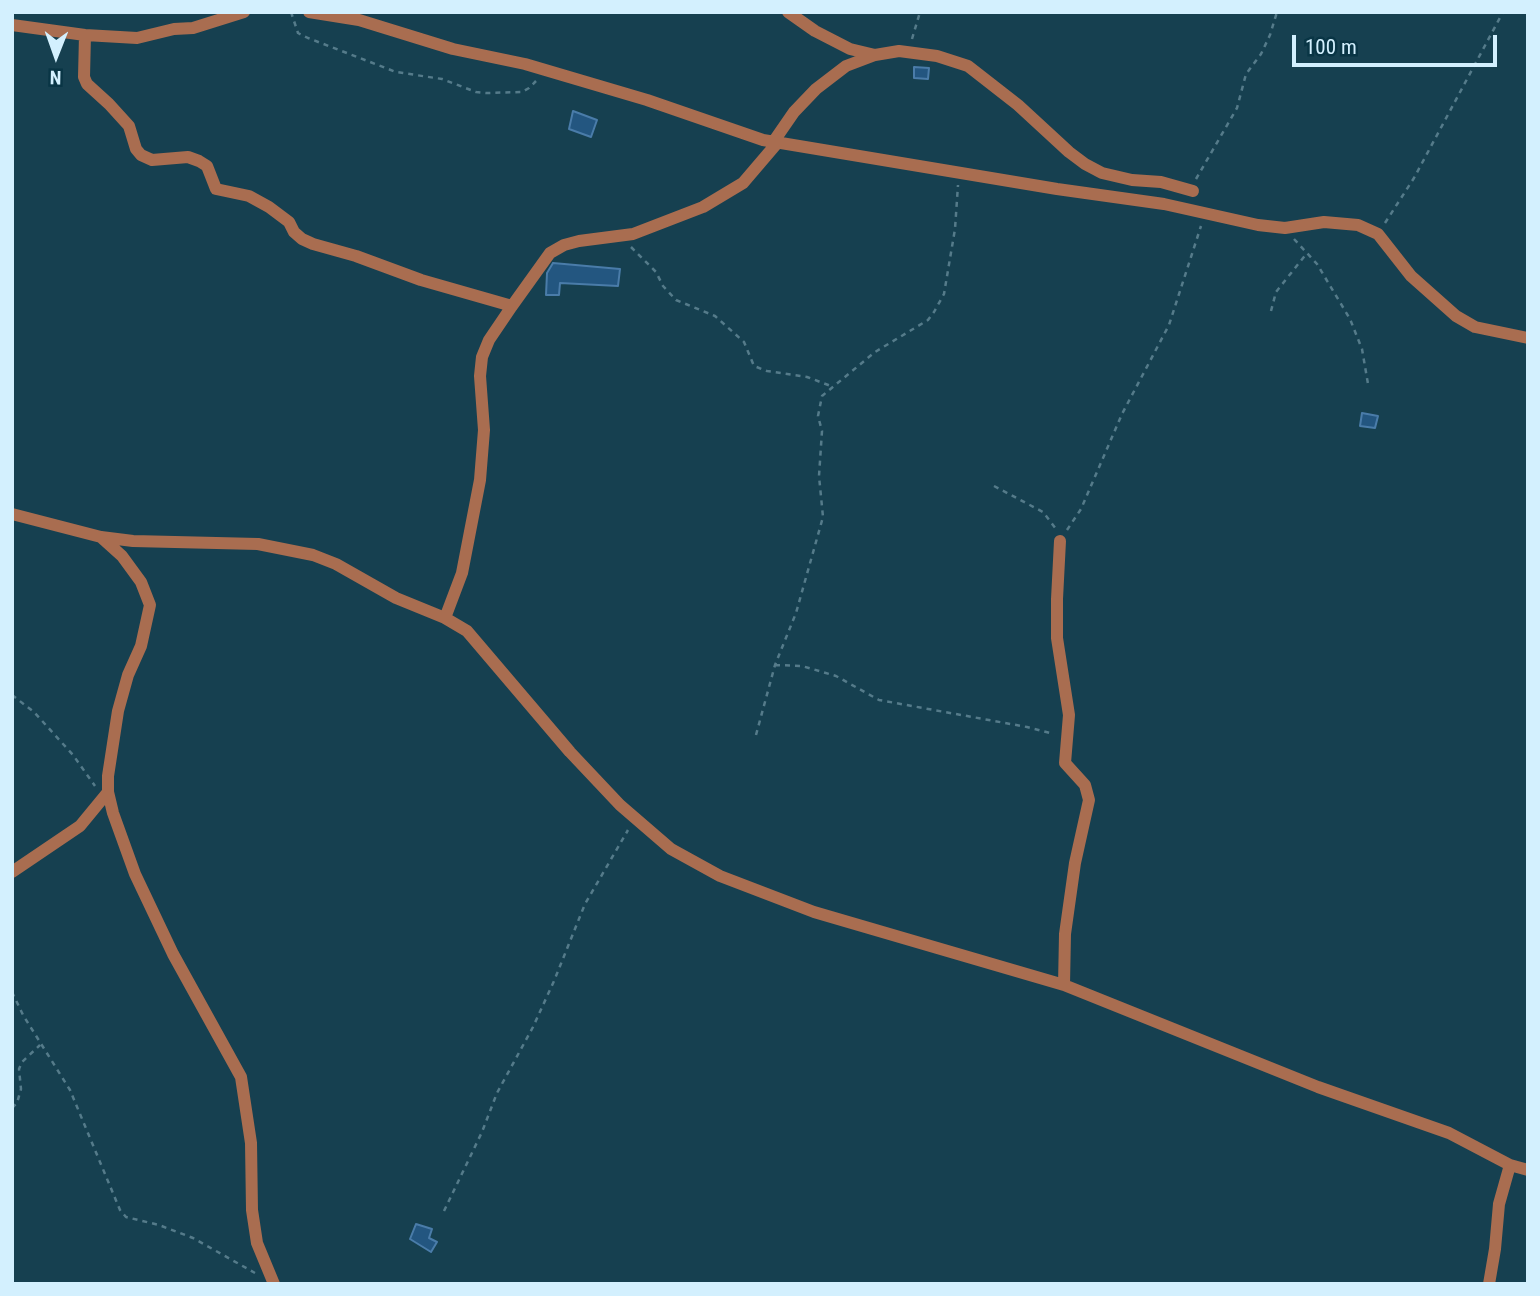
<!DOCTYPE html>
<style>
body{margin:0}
#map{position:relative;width:1540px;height:1296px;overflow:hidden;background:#164050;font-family:"Roboto Condensed",sans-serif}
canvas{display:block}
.frame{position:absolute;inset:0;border:14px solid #d3f0fe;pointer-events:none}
.north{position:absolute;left:21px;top:21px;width:70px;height:70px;-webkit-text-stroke:5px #093545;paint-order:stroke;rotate:181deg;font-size:19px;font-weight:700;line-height:28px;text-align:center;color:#d3f0fe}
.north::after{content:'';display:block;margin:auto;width:24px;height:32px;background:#d3f0fe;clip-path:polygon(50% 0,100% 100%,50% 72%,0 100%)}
.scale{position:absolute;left:1292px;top:35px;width:205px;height:32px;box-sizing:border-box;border:4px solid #d3f0fe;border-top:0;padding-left:9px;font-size:21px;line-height:24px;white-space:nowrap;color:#d3f0fe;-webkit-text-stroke:5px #093545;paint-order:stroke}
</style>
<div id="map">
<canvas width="1540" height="1296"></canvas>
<div class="frame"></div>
<div class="north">N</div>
<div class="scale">100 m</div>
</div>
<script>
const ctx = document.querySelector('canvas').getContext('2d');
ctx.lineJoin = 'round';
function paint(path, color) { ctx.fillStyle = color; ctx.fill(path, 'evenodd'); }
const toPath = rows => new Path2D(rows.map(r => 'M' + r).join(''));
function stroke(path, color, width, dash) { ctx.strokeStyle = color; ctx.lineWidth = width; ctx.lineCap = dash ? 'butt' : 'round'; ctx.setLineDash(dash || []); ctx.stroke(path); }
const building = toPath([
 [914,67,929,68,928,79,914,78,914,67],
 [573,111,597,120,591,137,569,129,573,111],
 [553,263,620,269,618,286,560,283,559,295,546,295,547,273,553,263],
 [1362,413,1378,416,1375,428,1360,426,1362,413],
 [416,1224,432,1229,429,1238,437,1242,431,1252,410,1239,416,1224]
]);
paint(building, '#235680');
stroke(building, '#4a7ca9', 2);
stroke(toPath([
 [291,12,298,33,308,38,396,72,442,79,476,92,486,93,522,92,529,88,536,81],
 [912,39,920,12],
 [1196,179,1237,108,1246,74,1261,54,1270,35,1277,12],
 [1385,223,1414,178,1503,12],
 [1294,239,1317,264,1350,319,1362,349,1368,384],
 [631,247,656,272,663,286,676,300,715,316,744,342,754,366,767,371,807,377,831,386],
 [1271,311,1276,292,1307,253],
 [994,486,1043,512,1056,529],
 [1067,530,1081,509,1122,414,1169,325,1201,226],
 [775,665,802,666,836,676,879,700,1027,727,1054,734],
 [12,695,34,712,73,755,95,786],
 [756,735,775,665,796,613,823,517,819,476,822,431,818,416,822,396,875,352,928,320,934,312,944,294,955,229,958,185],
 [12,992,23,1015,70,1090,120,1210,126,1217,159,1225,193,1238,255,1273],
 [12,1108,17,1103,21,1089,19,1069,22,1062,40,1045],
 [444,1211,482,1132,497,1093,533,1027,554,981,585,904,628,830]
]), '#557b8a', 2.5, [5, 5]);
stroke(toPath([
 [309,12,359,20,453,49,525,64,647,100,763,140,1057,189,1164,204,1258,225,1285,228,1324,222,1358,225,1378,234,1411,276,1456,316,1475,327,1528,338],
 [788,12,815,31,850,49,875,55,899,51,937,56,968,66,1018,105,1069,152,1085,164,1102,173,1132,180,1161,182,1193,191],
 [12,25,85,35,137,38,174,29,193,28,244,12],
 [85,35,84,77,87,84,109,104,129,126,136,149,141,155,152,160,188,157,199,161,207,166,216,189,249,196,269,207,289,222,294,232,302,239,313,244,356,256,421,280,512,306],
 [774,141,794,112,816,89,846,66,875,55],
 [12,514,101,537,133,541,258,544,313,555,336,564,396,598,445,618,467,631,570,752,620,805,671,849,720,876,814,912,1064,985,1318,1087,1449,1133,1510,1165,1528,1170],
 [102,538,122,556,141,582,150,605,141,646,128,675,118,711,108,776,108,792,113,813,135,874,173,954,241,1077,251,1143,252,1210,257,1243,274,1284],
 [1060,541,1057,599,1057,638,1069,715,1065,763,1085,785,1089,800,1075,863,1065,934,1064,985],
 [445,618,462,573,480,480,484,430,480,376,482,357,489,340,512,306,550,253,564,245,579,241,633,234,703,207,743,183,778,142],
 [12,872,80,826,108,792],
 [1489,1284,1495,1249,1499,1204,1510,1165]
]), '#a96d50', 12);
</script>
